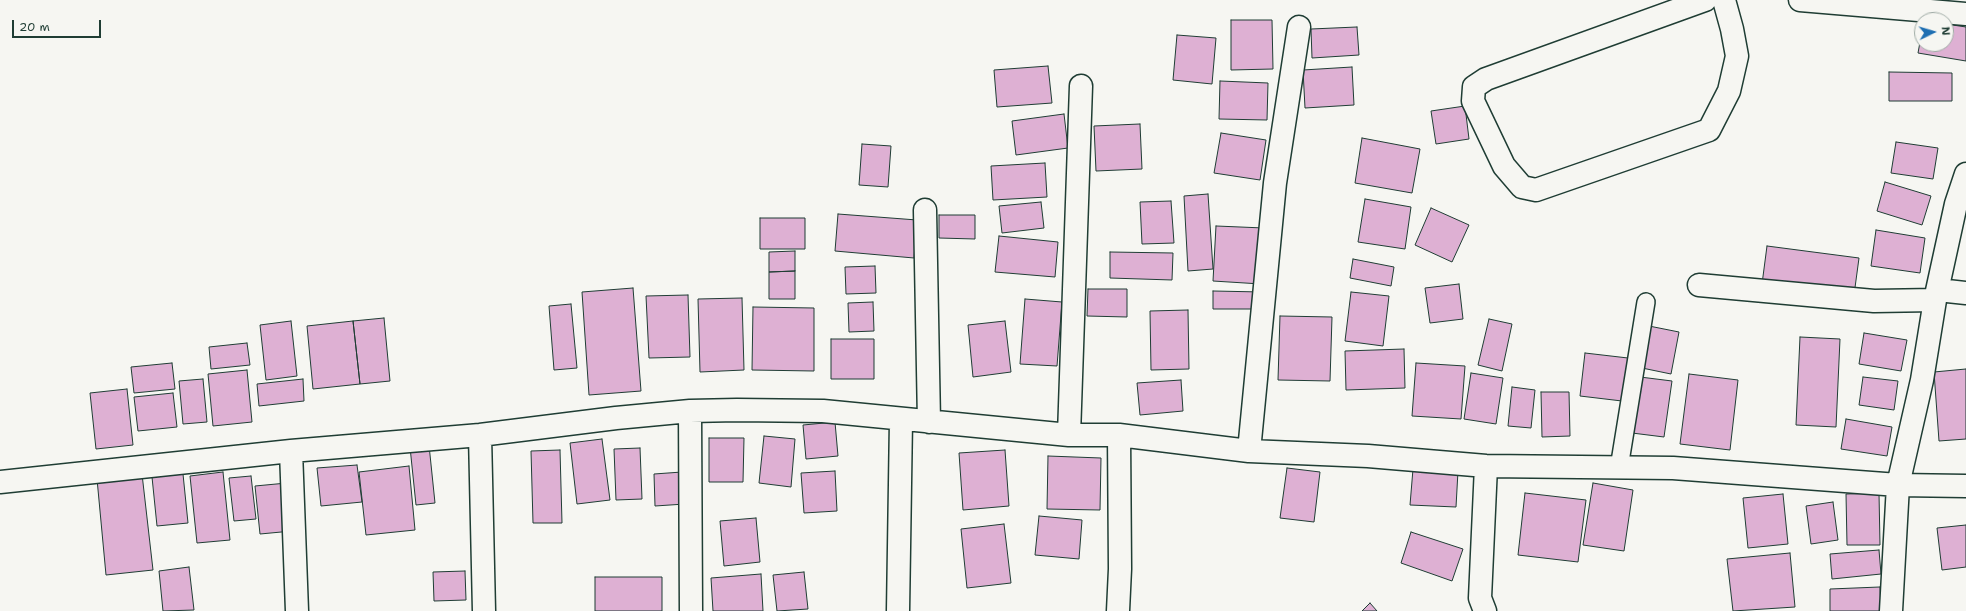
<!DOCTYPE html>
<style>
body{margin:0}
#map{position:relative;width:1966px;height:611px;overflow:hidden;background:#f6f6f2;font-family:"Shantell Sans",sans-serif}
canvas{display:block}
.north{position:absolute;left:1914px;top:12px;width:40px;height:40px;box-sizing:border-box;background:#f6f6f2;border:1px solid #a0aca6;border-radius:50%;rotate:85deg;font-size:11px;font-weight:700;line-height:16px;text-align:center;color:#1f3d34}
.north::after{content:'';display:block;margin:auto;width:14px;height:18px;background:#1f6fb2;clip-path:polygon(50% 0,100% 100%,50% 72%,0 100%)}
.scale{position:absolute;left:12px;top:20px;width:89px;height:18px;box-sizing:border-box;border:2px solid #1f3d34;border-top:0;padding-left:5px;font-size:12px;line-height:14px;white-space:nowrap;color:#1f3d34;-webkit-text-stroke:3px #f6f6f2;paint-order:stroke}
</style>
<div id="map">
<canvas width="1966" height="611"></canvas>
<div class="north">N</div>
<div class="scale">20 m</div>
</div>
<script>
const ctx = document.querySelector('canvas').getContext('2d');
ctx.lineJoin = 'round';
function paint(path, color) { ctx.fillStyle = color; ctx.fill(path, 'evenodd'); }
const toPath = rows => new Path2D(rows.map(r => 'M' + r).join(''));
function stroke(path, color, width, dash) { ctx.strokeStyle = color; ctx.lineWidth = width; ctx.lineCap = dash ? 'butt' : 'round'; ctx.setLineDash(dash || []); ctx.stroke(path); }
const building = toPath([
 [1231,20,1272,20,1273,69,1231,70,1231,20],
 [1946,24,1966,27,1966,61,1918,53,1922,31,1922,44,1946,44,1946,24],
 [1357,27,1359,55,1312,58,1311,29,1357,27],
 [1177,35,1216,38,1212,84,1173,80,1177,35],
 [1048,66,1052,103,997,107,994,70,1048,66],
 [1352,67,1354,105,1305,108,1303,70,1352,67],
 [1889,72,1952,73,1952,101,1889,101,1889,72],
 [1220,81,1268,83,1267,120,1219,119,1220,81],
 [1465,106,1469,139,1436,144,1431,111,1465,106],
 [1064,114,1068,148,1016,155,1012,121,1064,114],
 [1140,124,1142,169,1096,171,1094,126,1140,124],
 [1221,133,1266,140,1260,180,1214,173,1221,133],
 [1362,138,1420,149,1412,193,1355,183,1362,138],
 [1896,142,1938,148,1933,179,1891,173,1896,142],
 [862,144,891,146,888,187,859,185,862,144],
 [1045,163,1047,197,993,200,991,166,1045,163],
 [1885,182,1931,196,1922,225,1877,211,1885,182],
 [1208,194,1213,269,1188,271,1184,196,1208,194],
 [1365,199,1411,207,1405,249,1358,242,1365,199],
 [1171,201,1174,243,1142,244,1140,202,1171,201],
 [1041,202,1044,228,1002,233,999,206,1041,202],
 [1431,208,1469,225,1452,262,1415,245,1431,208],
 [838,214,917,220,914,258,835,251,838,214],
 [939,215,975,215,975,239,939,238,939,215],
 [760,218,805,218,805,249,760,249,760,218],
 [1216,226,1264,228,1261,284,1213,281,1216,226],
 [1876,230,1925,238,1920,273,1871,266,1876,230],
 [999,236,1058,242,1055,277,995,272,999,236],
 [1767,246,1859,258,1854,295,1762,284,1767,246],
 [795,251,795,271,769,272,769,252,795,251],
 [1110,252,1173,253,1172,280,1110,278,1110,252],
 [1353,259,1394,267,1391,286,1350,278,1353,259],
 [875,266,876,293,846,294,845,267,875,266],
 [795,271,795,299,769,299,769,272,795,271],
 [1459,284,1463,319,1430,323,1425,288,1459,284],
 [633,288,641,391,589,395,582,292,633,288],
 [1088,289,1127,289,1127,317,1087,316,1088,289],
 [1213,291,1262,292,1261,309,1213,309,1213,291],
 [1351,292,1389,296,1383,346,1345,341,1351,292],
 [688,295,690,357,649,358,646,296,688,295],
 [742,298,744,370,700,372,698,299,742,298],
 [1025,299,1062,302,1057,366,1020,364,1025,299],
 [873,302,874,331,849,332,848,303,873,302],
 [571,304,577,368,554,370,549,306,571,304],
 [753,307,814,308,814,371,752,370,753,307],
 [1188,310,1189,369,1151,370,1150,311,1188,310],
 [1280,316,1332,317,1330,381,1278,380,1280,316],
 [384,318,390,381,360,384,353,321,384,318],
 [1489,319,1512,324,1502,371,1478,365,1489,319],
 [291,321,297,376,266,380,260,325,291,321],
 [353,321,360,384,313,389,307,326,353,321],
 [1005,321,1011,372,973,377,968,325,1005,321],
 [1649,326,1679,332,1671,374,1642,368,1649,326],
 [1864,333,1907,340,1901,371,1859,364,1864,333],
 [1800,337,1840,339,1836,427,1796,425,1800,337],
 [831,339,874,339,874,379,831,379,831,339],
 [247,343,250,365,211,369,209,347,247,343],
 [1404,349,1405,388,1346,390,1345,351,1404,349],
 [1585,353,1628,358,1622,401,1580,396,1585,353],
 [172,363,175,389,134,393,131,367,172,363],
 [1416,363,1465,366,1461,419,1412,416,1416,363],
 [1966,369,1966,439,1939,441,1934,372,1966,369],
 [247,370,252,422,213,426,208,374,247,370],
 [1471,373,1503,378,1496,424,1464,419,1471,373],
 [1689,374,1738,380,1730,450,1680,444,1689,374],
 [1640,377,1672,381,1664,437,1632,433,1640,377],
 [1863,377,1898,381,1894,410,1859,405,1863,377],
 [203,379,207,422,183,424,179,381,203,379],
 [303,379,304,401,259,406,257,384,303,379],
 [1181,380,1183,411,1140,415,1137,383,1181,380],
 [1512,387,1535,390,1531,428,1508,426,1512,387],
 [127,389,133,445,96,449,90,393,127,389],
 [1541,392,1569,392,1570,436,1542,437,1541,392],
 [173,393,177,427,138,431,134,397,173,393],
 [1846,419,1892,427,1887,456,1841,449,1846,419],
 [835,422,838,456,806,459,803,425,835,422],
 [764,436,795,439,791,487,759,483,764,436],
 [709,438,744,438,743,482,709,482,709,438],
 [602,439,610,500,577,504,570,443,602,439],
 [429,445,435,503,416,505,410,447,429,445],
 [640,448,642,499,616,500,614,449,640,448],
 [560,450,562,523,533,523,531,451,560,450],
 [1005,450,1009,506,963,510,959,453,1005,450],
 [1048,456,1101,458,1100,510,1047,509,1048,456],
 [357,465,362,502,321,506,317,468,357,465],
 [409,466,415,530,366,535,359,472,409,466],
 [1287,468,1320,472,1314,522,1280,518,1287,468],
 [1413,469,1458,471,1456,507,1410,505,1413,469],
 [835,471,837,511,804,513,801,473,835,471],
 [223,472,230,540,197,543,190,476,223,472],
 [682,472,685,504,655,506,654,474,682,472],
 [142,474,153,570,106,575,97,479,142,474],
 [183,474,188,523,157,526,152,477,183,474],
 [251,476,256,519,234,521,229,478,251,476],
 [287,483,292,531,260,534,255,486,287,483],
 [1593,483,1633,490,1624,551,1583,545,1593,483],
 [1525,493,1586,500,1578,562,1518,555,1525,493],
 [1879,493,1880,545,1847,545,1846,494,1879,493],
 [1783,494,1788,544,1748,548,1743,498,1783,494],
 [1833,502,1838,540,1811,544,1806,506,1833,502],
 [1039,516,1082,520,1079,559,1035,555,1039,516],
 [756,518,760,562,724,566,720,521,756,518],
 [1004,524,1011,583,967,588,961,529,1004,524],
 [1966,525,1966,567,1942,570,1937,528,1966,525],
 [1411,532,1463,549,1452,581,1401,563,1411,532],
 [1879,550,1881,574,1832,579,1830,554,1879,550],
 [1790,553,1795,607,1733,611,1727,559,1790,553],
 [189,567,194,610,163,611,159,571,189,567],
 [465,571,466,600,434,601,433,572,465,571],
 [804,572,808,609,777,611,773,575,804,572],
 [761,574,763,611,713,611,711,578,761,574],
 [595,577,662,577,662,611,595,611,595,577],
 [1880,587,1881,611,1830,611,1830,589,1880,587],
 [1370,603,1377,611,1362,611,1370,603]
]);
paint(building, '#deb0d3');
stroke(building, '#1f3d34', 1);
const lane = toPath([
 [1619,468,1646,302]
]);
const street = toPath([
 [1705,0,1486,79,1474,87,1473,101,1504,166,1522,187,1536,190,1709,130,1729,91,1737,56,1732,29,1724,0],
 [1800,0,1966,14],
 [925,210,929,422],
 [1699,285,1874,301,1935,300],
 [1938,290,1966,293],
 [690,411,691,611],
 [480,435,484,611],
 [1069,435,1081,86],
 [291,451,297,611],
 [1249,451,1275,183,1299,27],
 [0,482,291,451,480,435,616,418,690,411,737,410,823,411,1069,435,1119,435,1249,451,1368,456,1486,466,1673,468,1898,485,1966,486],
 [898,611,901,420],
 [1118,611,1120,569,1119,435],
 [1485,611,1480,598,1486,466],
 [1891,611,1898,485,1922,380,1935,300,1956,204,1966,174]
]);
stroke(lane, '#1f3d34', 20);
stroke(street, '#1f3d34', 25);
stroke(lane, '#f6f6f2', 17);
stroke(street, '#f6f6f2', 22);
</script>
